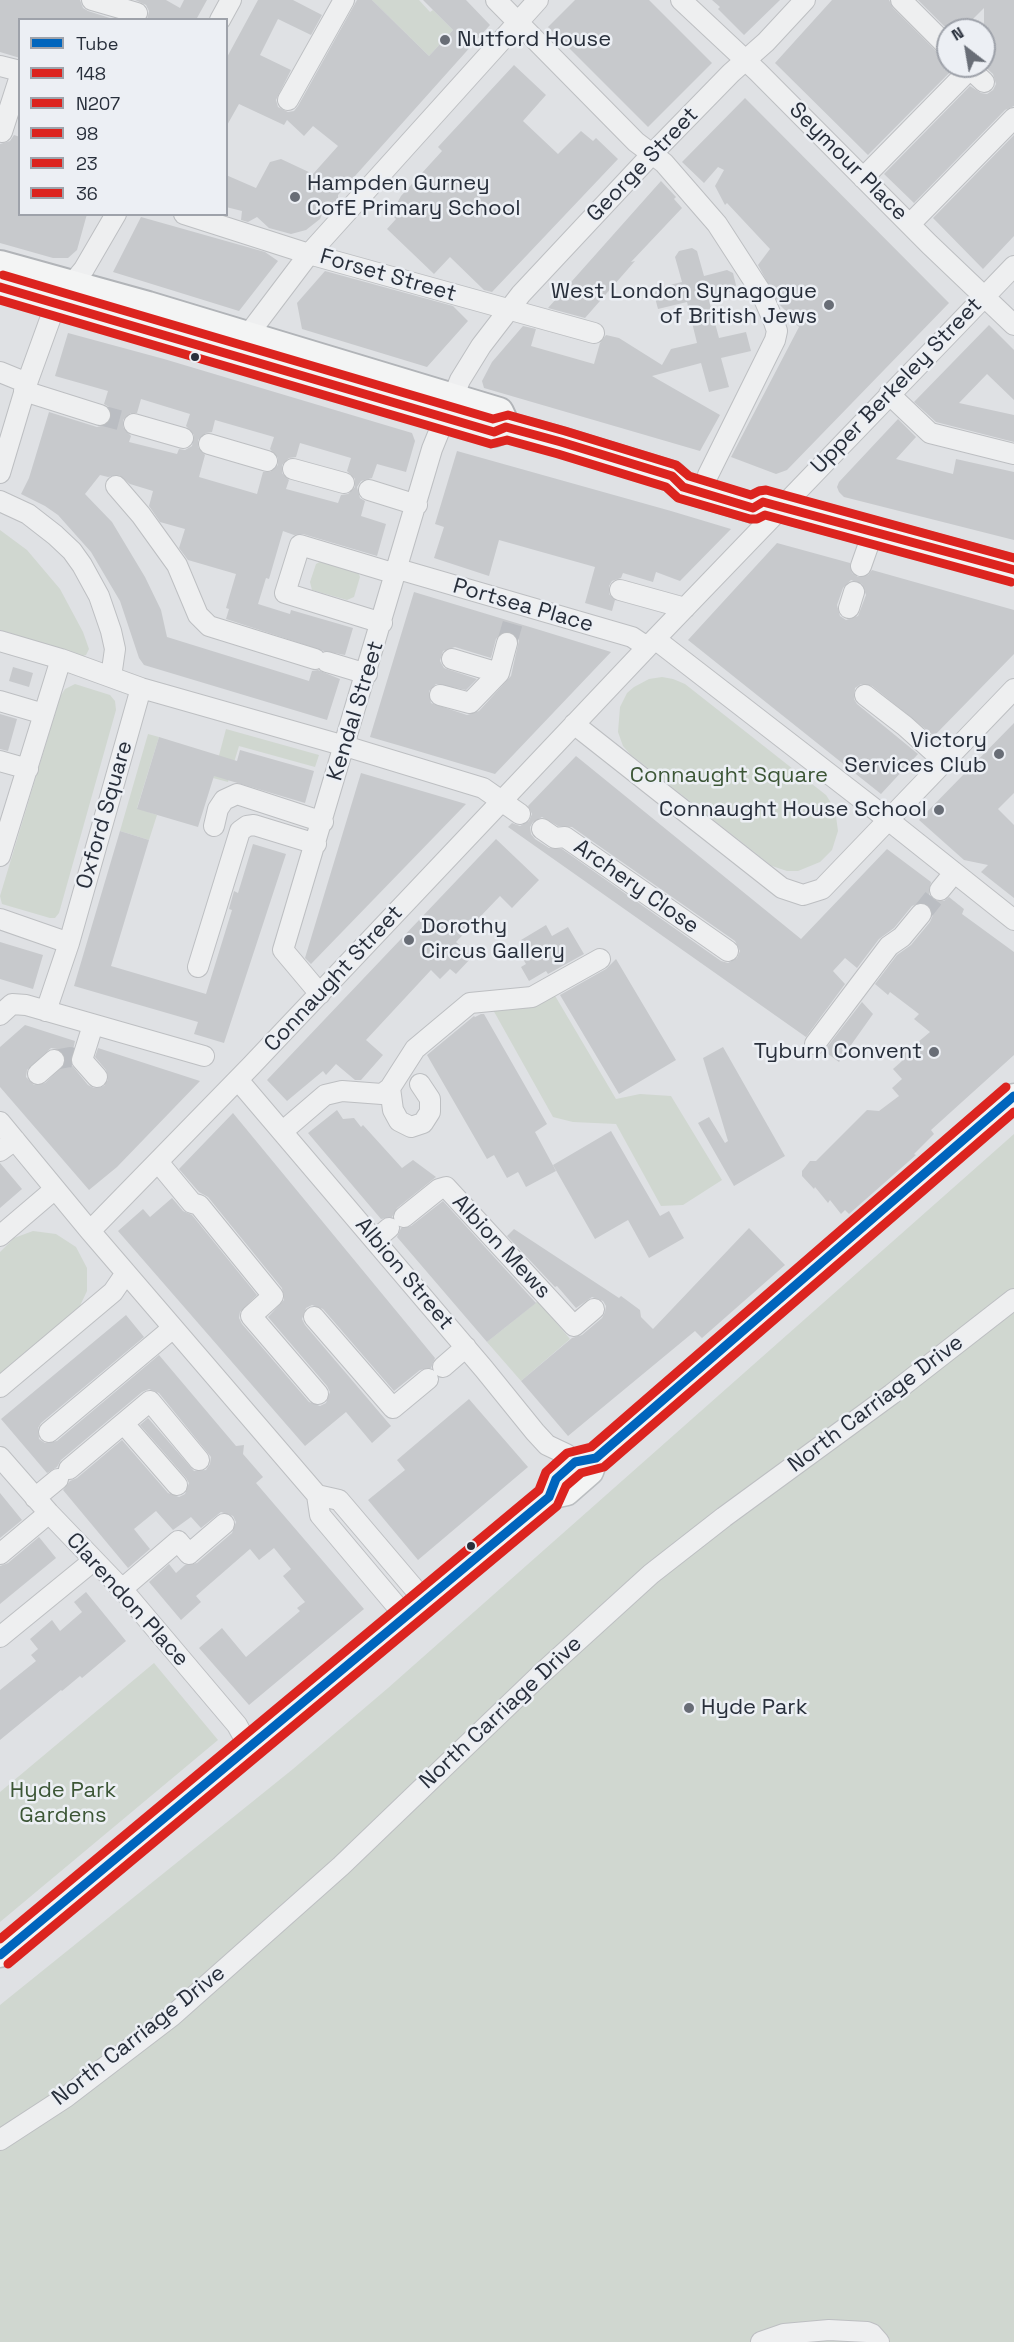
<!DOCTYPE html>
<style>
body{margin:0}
#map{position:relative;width:1014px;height:2342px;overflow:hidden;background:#dfe1e4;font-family:"Space Grotesk",sans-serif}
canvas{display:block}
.legend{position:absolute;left:18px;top:18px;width:210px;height:198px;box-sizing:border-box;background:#eceff4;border:2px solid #9ea2aa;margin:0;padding:8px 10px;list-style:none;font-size:18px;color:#282f3b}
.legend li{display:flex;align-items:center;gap:12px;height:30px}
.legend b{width:30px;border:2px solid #9ea2aa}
.north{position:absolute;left:936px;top:18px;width:60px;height:60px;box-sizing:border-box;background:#eceff4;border:2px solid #9ea2aa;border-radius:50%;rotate:329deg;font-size:16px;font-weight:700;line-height:24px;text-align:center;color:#282f3b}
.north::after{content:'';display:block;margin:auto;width:21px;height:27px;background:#686d76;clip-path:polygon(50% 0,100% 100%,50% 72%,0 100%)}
</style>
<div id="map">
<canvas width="1014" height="2342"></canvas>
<ul class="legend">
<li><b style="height:8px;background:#0065bd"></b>Tube</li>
<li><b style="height:8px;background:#dc241f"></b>148</li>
<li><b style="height:8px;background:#dc241f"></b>N207</li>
<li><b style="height:8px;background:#dc241f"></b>98</li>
<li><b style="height:8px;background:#dc241f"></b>23</li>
<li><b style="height:8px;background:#dc241f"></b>36</li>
</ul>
<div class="north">N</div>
</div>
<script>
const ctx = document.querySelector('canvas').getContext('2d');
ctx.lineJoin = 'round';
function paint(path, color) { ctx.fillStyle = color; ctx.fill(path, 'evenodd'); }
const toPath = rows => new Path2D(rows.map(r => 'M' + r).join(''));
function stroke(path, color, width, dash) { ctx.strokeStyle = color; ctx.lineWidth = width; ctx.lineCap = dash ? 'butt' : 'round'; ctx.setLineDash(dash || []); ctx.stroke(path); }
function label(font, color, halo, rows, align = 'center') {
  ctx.font = font + ' "Space Grotesk",sans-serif'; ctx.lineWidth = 5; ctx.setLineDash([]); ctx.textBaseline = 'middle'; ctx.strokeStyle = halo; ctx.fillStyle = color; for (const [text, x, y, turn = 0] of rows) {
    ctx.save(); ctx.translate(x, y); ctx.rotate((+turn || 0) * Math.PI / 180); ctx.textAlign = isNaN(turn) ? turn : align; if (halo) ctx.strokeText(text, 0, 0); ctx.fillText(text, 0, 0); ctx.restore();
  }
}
paint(toPath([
 [372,0,419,0,430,12,433,10,453,30,429,56],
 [0,530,27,550,60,589,83,632,89,649,86,655,83,656,0,630],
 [323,560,358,572,360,577,354,597,347,600,312,590,310,582,316,564],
 [662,677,673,679,685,684,826,795,835,809,838,831,832,850,820,862,798,871,787,871,772,866,630,754,623,746,618,732,620,707,627,693,634,687,649,679],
 [75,684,110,695,115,701,116,710,59,913,55,918,50,918,2,904,0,896,60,697,65,689],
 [226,729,319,755,315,767,239,746,228,782,213,778],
 [148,734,159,737,137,808,157,815,149,840,120,831],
 [554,994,616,1099,640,1094,671,1096,722,1180,683,1205,661,1206,616,1124,573,1122,553,1117,492,1008],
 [1014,1134,1014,2342,0,2342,0,2005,293,1769,388,1688],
 [33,1231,56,1234,76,1247,87,1268,87,1291,78,1310,0,1376,0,1252,14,1238],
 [538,1301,570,1339,521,1381,487,1342],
 [154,1663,218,1740,0,1922,0,1792]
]), '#d0d7d0');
paint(toPath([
 [0,0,80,0,83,8,88,11,116,20,20,20,20,58,0,52],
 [135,0,166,0,180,8,184,0,207,0,197,18,200,20,147,20,149,11,146,5],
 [258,0,293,0,322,15,311,35,278,19,260,55,291,70,276,100,278,107,288,112,294,111,298,106,357,0,372,0,429,56,453,30,423,0,466,0,490,25,338,195,338,200,324,209,320,219,306,230,291,234,269,228,257,217,248,222,241,220,242,211,226,207,226,175,256,188,270,162,281,159,313,174,338,146,313,126,304,136,287,120,284,125,239,104,226,127,226,59],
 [575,0,649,0,712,63,648,127,548,27],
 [712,0,780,0,744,35,718,9,720,7],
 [832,0,889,0,893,8,940,55,948,59,948,66,956,66,868,155,775,63],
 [918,0,1014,0,1014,106,1005,110,914,203,884,174,970,86,981,93,987,94,993,90,996,84,993,74,984,66,984,8,962,30,948,30],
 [514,65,546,95,523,121,558,154,581,131,593,141,596,138,618,159,492,292,484,290,450,257,434,274,387,229,396,219,388,211,396,205,401,196,442,151,438,147],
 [745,98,949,303,787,470,776,474,731,457,799,327,790,319,792,317,779,304,758,265,770,249,727,203,725,205,715,186,724,170,718,167,704,183,682,162],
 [14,135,20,137,20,214,87,214,77,250,68,258,53,258,0,243,0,144,10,141],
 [1014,135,1014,236,983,269,933,218],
 [661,181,676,197,674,199,682,208,631,262,635,261,585,318,548,308],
 [141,217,265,252,278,261,239,311,113,272],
 [692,248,697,251,704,276,727,270,733,273,736,285,733,291,708,297,719,338,746,332,751,351,721,358,729,387,709,392,701,363,652,376,720,415,700,451,484,388,482,381,492,362,523,326,536,329,531,346,594,364,600,343,606,335,619,338,662,365,671,349,697,343,687,302,658,309,654,294,657,288,682,282,675,257,679,251],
 [325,271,453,306,468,321,427,367,302,329,297,303],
 [989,325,1014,350,1014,400,987,374,959,403,1014,415,1014,442,936,422,914,402],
 [68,333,164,359,412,433,415,441,406,472,377,464,372,478,361,481,357,487,360,498,365,501,361,516,386,524,377,556,303,534,294,535,283,531,269,579,266,578,258,604,290,614,291,610,353,628,345,655,324,651,226,619,229,609,226,608,236,574,188,560,179,548,185,529,160,522,149,506,153,491,130,484,119,475,108,477,100,475,85,494,112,522,145,577,161,610,167,637,309,681,312,671,318,670,340,679,327,720,144,665,139,658,120,601,91,552,58,515,45,506,21,494,29,478,49,412,97,427,108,424,112,418,109,407,104,404,108,391,55,376],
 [141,399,190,414,186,426,194,435,192,446,185,450,179,449,177,454,129,442,131,436,123,427,123,420,131,413,137,413],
 [215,420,274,437,270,449,278,458,278,465,270,472,263,472,257,494,199,477,205,455,198,447,198,440,206,433,212,432],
 [300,443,351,458,347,471,355,479,355,487,348,494,341,495,338,503,286,489,289,480,282,473,282,465,289,458,296,457],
 [898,419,916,437,896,459,953,474,956,459,1014,472,1014,540,844,497,839,492,837,487,839,482],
 [457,451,671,511,731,529,680,581,656,572,653,582,623,573,621,578,612,581,609,586,609,594,615,600,612,611,585,603,595,567,499,540,489,576,434,558,444,527,435,524],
 [777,543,850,563,852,573,858,577,868,575,872,570,1014,610,1014,654,934,736,872,686,861,684,855,688,854,699,857,704,918,754,881,794,688,640],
 [851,580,862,584,866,595,858,616,846,620,840,616,837,605,843,588],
 [414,592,543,631,611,652,495,774,401,746,370,737],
 [504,631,515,634,519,640,511,676,479,711,467,715,431,703,429,691,436,684,466,690,477,679,444,668,440,661,443,651,455,647,491,658,496,639],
 [13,667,33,673,29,687,9,681],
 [0,714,17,719,8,751,0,749],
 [1014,723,1014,793,998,809,1014,825,1014,898,981,872,988,865,964,860,919,820],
 [159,737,237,761,240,750,314,771,305,803,214,776,198,827,137,809],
 [576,756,801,939,887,849,931,882,929,894,933,900,944,901,949,897,964,909,962,914,1014,952,1014,1055,931,1130,934,1134,914,1154,916,1155,849,1214,845,1210,841,1214,830,1200,828,1203,815,1187,814,1189,802,1176,802,1171,810,1161,816,1161,867,1110,879,1111,899,1096,892,1088,902,1079,893,1069,902,1061,899,1058,930,1032,914,1019,919,1014,890,992,888,995,875,984,897,955,911,945,930,922,933,915,932,909,922,902,912,906,894,928,879,939,857,968,845,958,833,971,845,984,806,1037,508,827,512,823,520,826,529,821,532,814,528,806],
 [542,817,558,826,572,827,735,941,740,951,737,958,728,963,721,961,562,849,549,848,535,839,531,834,530,827,533,822],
 [361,773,466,804,311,964,305,958],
 [120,831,149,840,111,966,206,994,232,910,229,909,234,891,238,893,253,844,286,854,224,1043,194,1034,198,1022,74,986],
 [496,839,539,880,512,908,500,896,456,942,472,957,456,974,450,969,440,979,431,970,366,1040,383,1055,361,1080,355,1080,336,1064,326,1075,323,1071,287,1101,267,1080],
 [546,925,552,936,568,927,584,954,548,974,546,971,529,981,521,967,526,964,520,954,527,950,521,940],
 [0,942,43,955,33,989,0,979],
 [616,959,676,1060,619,1094,560,995,606,969],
 [862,1002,873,1014,839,1062,824,1051],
 [481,1014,484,1014,547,1124,535,1132,556,1171,526,1187,518,1172,507,1178,494,1155,487,1159,427,1055,474,1016,475,1017],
 [25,1025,75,1041,70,1063,88,1085,94,1088,104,1086,108,1080,106,1070,95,1057,98,1048,200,1081,117,1167,89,1190,0,1087,0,1047],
 [51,1048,57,1049,63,1053,65,1064,45,1083,34,1085,26,1077,27,1070],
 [723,1047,785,1156,734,1186,698,1123,709,1117,725,1143,728,1141,703,1058],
 [337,1110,343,1119,354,1118,361,1127,363,1125,402,1168,413,1160,436,1177,397,1208,392,1217,381,1219,308,1133],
 [233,1113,435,1358,431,1368,420,1370,394,1391,323,1309,312,1305,306,1308,302,1319,305,1325,391,1426,372,1443,346,1412,305,1446,118,1231,143,1209,150,1217,172,1198,183,1211,192,1215,257,1295,240,1312,239,1318,242,1324,309,1402,320,1406,326,1403,330,1392,327,1386,268,1317,284,1300,282,1288,208,1197,199,1192,179,1169],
 [611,1131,660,1216,669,1211,684,1238,649,1258,628,1220,595,1239,553,1165],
 [0,1163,22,1189,0,1208],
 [443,1201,536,1303,487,1342,397,1237,401,1228,411,1226],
 [749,1228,785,1265,702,1338,695,1331,568,1436,521,1381,572,1338,582,1335,602,1318,605,1312,606,1306,603,1301,592,1297,576,1308,557,1286,555,1287,507,1236,514,1229,619,1298,621,1296,640,1310,641,1317,653,1329],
 [126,1315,144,1337,41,1423,38,1428,39,1439,45,1443,57,1441,159,1355,236,1446,244,1445,243,1454,263,1477,256,1483,364,1609,249,1705,199,1648,222,1628,246,1657,300,1611,297,1608,305,1602,283,1576,291,1569,274,1548,259,1560,250,1549,196,1596,201,1602,181,1620,149,1582,169,1564,176,1573,185,1565,197,1563,232,1533,236,1522,233,1516,221,1512,201,1528,191,1517,173,1530,156,1511,134,1529,150,1549,128,1568,63,1490,70,1481,77,1478,122,1440,168,1493,179,1497,185,1494,189,1483,186,1478,140,1425,148,1418,194,1471,206,1470,210,1464,211,1457,159,1393,149,1389,142,1392,61,1460,57,1467,47,1473,1,1419],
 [469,1399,528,1467,418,1560,368,1500,405,1470,397,1460],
 [0,1493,22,1520,0,1538],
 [39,1537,56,1558,0,1604,0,1566,8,1563],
 [86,1592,126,1641,82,1678,80,1676,62,1691,61,1690,0,1740,0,1690,36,1661,31,1655,38,1649,30,1639,52,1620,60,1631,82,1612,74,1602]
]), '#c7c9cc');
stroke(toPath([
 [100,415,134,424],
 [507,643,513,622],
 [921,914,940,890],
 [54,1060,70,1057,82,1060]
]), '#babdc2', 20, [20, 10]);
const minor = toPath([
 [92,0,137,13],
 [496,0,636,142,664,163,717,224,761,292,774,322,777,331,775,340,708,475],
 [681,0,758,72,929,244,1014,325],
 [901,0,948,47],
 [220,20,231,0],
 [0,66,20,71],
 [288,100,344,0],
 [2,132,20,76],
 [863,178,970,69,984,82],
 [184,214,309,254,594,333],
 [910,224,1014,118],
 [247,336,309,254,538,0],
 [0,372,27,383],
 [24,391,100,415],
 [889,394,930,433,1014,454],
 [134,424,183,438],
 [209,444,267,461],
 [293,469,344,483],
 [0,473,27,383,56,303,84,269,116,214],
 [116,486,141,515,177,565,198,615,209,626,315,659],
 [369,490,417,505],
 [0,501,28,514,55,535,72,551,82,565,99,596,111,631,115,649,111,677],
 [861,566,873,532],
 [398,569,632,637,647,647],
 [620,590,685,608],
 [849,608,854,592],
 [382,623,285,593,300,545,396,574],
 [655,639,872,807,1014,920],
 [0,641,61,659,141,688,345,746,483,788,520,814],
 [452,659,499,673],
 [327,662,367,674],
 [440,695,470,703,499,673,507,643],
 [865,695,905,726,945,762],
 [0,701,44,714],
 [574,724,782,888,803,895,822,889,1014,689],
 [0,761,28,769],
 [214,826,218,809,224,800,237,794,323,822],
 [542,829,555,838,565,837,728,951],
 [0,856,61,659],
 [940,890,954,873],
 [0,919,69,943],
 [198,967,240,831,247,826,254,825,316,844],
 [320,994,283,950,432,449,460,380,481,346,521,294,652,154,731,73,766,42,805,0],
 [46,1011,69,943,141,688],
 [0,1015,12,1004,26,1005,204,1056],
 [93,1025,82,1060,97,1077],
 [815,1044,889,946,902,937,921,914],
 [38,1074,54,1060],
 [238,1080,484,1369,535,1432,547,1445,566,1454,575,1462],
 [390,1088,393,1110,399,1121,411,1127,423,1123,430,1112,430,1099,420,1084],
 [0,1122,90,1231,317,1495,320,1515,405,1616],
 [283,1131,325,1095,342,1091,382,1094,390,1088,415,1049,470,1003,532,997,600,959],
 [0,1151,15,1140],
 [158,1162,192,1203,199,1205,273,1296,251,1316,318,1394],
 [404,1217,439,1189,446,1187,574,1326,594,1309],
 [90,1231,251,1066,655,639,1014,266],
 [0,1236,55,1189],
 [375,1240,389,1228],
 [314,1317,393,1408,428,1379],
 [443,1367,466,1347],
 [0,1387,113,1292,126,1273],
 [124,1424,177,1485],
 [49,1432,173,1328],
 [0,1457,49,1513,122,1589,237,1725,249,1747],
 [69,1469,150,1401,199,1460],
 [317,1495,339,1500,424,1600],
 [35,1498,58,1479],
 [0,1554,49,1513],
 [122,1589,178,1541,189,1554,224,1524],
 [0,1637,93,1561],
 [0,2140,66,2097,172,2016,341,1866,541,1674,651,1574,724,1517,892,1394,1014,1299],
 [761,2342,784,2334,829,2330,867,2332,872,2334,879,2342]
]);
const major = toPath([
 [549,1497,556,1479,575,1462,596,1458],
 [0,1955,549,1497,567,1493,591,1472,596,1458,1014,1096]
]);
const highway = toPath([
 [0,265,148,306,499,412,506,427],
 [0,287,494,432,506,427,561,442,672,476,683,487,753,508,763,502,1014,570]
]);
stroke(minor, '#bdbfc2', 22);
stroke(major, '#bbbec1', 27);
stroke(highway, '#b1b4b8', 32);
stroke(minor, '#eeeff0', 20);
stroke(major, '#f3f4f4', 24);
stroke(highway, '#f3f4f4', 28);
stroke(toPath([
 [0,1955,549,1497,556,1479,575,1462,596,1458,1014,1096]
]), '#0065bd', 9);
stroke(toPath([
 [8,1964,557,1506,566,1486,581,1473,604,1467,1014,1112]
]), '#dc241f', 9);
stroke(toPath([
 [0,1939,539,1490,546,1472,567,1453,591,1447,1006,1087]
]), '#dc241f', 9);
stroke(toPath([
 [0,287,494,432,506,427,561,442,672,476,683,487,753,508,763,502,1014,570]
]), '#dc241f', 9);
stroke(toPath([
 [0,300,491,444,507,440,558,454,666,487,678,498,750,519,757,519,765,515,1011,582]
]), '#dc241f', 9);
stroke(toPath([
 [3,275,493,419,508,415,565,431,676,465,689,476,751,495,759,491,766,490,1014,558]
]), '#dc241f', 9);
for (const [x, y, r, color] of [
 [445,40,6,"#686d76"],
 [295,197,6,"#686d76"],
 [829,305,6,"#686d76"],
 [195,357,5,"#282f3b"],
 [999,754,6,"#686d76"],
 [939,810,6,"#686d76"],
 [409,940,6,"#686d76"],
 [934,1052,6,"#686d76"],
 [471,1546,5,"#282f3b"],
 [689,1708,6,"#686d76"]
]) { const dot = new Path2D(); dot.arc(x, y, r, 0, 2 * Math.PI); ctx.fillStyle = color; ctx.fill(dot); stroke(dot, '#eceff4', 2); }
label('22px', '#282f3b', '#eceff4', [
 ["Nutford House",457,40],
 ["Hampden Gurney",307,184],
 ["CofE Primary School",307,209],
 ["West London Synagogue",817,292,"right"],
 ["of British Jews",817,317,"right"],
 ["Victory",987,741,"right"],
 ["Services Club",987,766,"right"],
 ["Connaught House School",927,810,"right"],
 ["Dorothy",421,927],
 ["Circus Gallery",421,952],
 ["Tyburn Convent",922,1052,"right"],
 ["Hyde Park",701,1708]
], 'left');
label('22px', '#282f3b', '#eceff4', [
 ["Seymour Place",848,162,45],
 ["George Street",643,165,-46],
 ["Forset Street",388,276,16],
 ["Upper Berkeley Street",897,386,-46],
 ["Portsea Place",523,606,16],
 ["Kendal Street",356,711,-73],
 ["Oxford Square",105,815,-74],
 ["Archery Close",636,887,35],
 ["Connaught Street",334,979,-47],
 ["Albion Mews",501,1247,47],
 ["Albion Street",404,1274,50],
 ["North Carriage Drive",876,1404,-37],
 ["Clarendon Place",127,1600,48],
 ["North Carriage Drive",501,1713,-43],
 ["North Carriage Drive",139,2036,-38]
]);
label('22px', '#3c5636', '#eceff4', [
 ["Connaught Square",729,776],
 ["Hyde Park",63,1791],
 ["Gardens",63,1816]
]);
</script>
